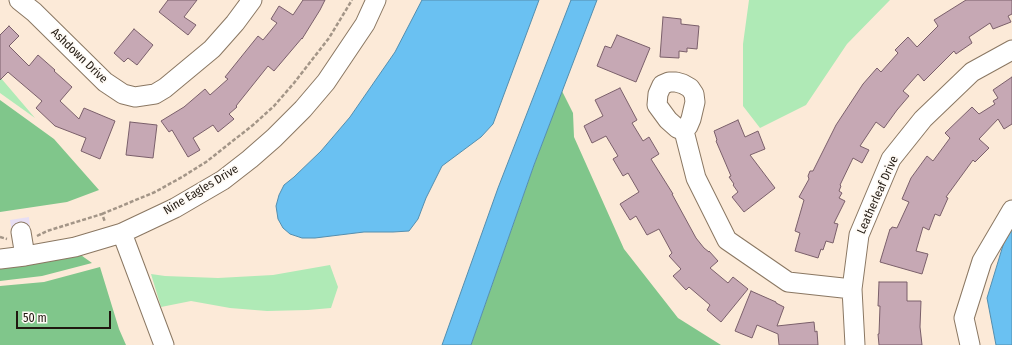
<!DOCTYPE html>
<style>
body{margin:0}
#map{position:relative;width:1012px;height:345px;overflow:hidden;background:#fcead8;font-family:"Fira Sans Condensed",sans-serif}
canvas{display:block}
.scale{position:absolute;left:16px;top:311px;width:95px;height:18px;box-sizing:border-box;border:2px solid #201810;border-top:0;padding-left:5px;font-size:12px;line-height:14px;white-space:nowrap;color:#201810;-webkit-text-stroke:3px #fefaf5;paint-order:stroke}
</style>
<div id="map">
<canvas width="1012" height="345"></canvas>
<div class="scale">50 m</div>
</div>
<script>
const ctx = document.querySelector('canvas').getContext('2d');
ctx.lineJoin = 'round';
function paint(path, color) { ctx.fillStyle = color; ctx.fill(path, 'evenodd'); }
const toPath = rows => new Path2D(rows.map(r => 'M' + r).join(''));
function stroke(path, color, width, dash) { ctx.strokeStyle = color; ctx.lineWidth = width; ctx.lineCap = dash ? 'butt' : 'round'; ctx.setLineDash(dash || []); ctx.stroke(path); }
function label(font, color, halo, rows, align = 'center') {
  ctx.font = font + ' "Fira Sans Condensed",sans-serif'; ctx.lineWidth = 3.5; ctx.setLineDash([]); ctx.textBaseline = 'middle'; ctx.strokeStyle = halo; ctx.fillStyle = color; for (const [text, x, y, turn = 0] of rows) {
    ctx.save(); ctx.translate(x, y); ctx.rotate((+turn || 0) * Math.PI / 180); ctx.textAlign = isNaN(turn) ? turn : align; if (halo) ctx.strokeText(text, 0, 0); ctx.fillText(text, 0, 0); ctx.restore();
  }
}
paint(toPath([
 [29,217,30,231,12,233,10,220]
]), '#e8dff4');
paint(toPath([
 [749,0,890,0,847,44,806,105,760,128,743,106,743,44],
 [0,77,35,118,0,93],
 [330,265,338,287,331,308,308,310,267,311,230,308,191,301,161,307,151,274,165,276,218,278,273,275]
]), '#afeab6');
paint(toPath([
 [562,91,573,113,574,137,624,249,678,318,721,345,471,345,534,165],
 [0,100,54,139,99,190,67,202,0,212],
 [78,253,92,263,42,276,0,281,0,266],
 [100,267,119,329,126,345,0,345,0,286,44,282]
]), '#80c68b');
const water = toPath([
 [422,0,539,0,493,124,481,137,442,166,426,198,418,219,409,231,393,232,364,232,315,238,302,238,290,234,283,228,278,219,276,206,279,195,284,185,294,177,321,151,350,117,395,52,422,0],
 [571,0,597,0,534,165,471,345,442,345,498,188,571,0],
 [1012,226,1012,345,996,345,987,298,1008,229,1012,226]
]);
paint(water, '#6ac1f2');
stroke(water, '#548eae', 1);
const building = toPath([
 [168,0,197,0,184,17,196,25,188,35,159,12,168,0],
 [303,0,325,0,320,10,302,39,302,38,274,71,268,66,236,106,237,107,229,114,234,119,218,132,213,125,193,138,200,150,188,157,172,130,169,132,161,121,184,107,205,89,210,95,228,79,225,77,258,36,263,40,277,23,271,19,279,6,293,15,303,0],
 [966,0,1012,0,1012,14,1008,16,1011,22,993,29,990,23,969,37,972,43,956,54,954,51,924,81,918,74,903,91,909,96,897,110,884,128,876,122,860,146,869,150,862,163,853,158,840,185,841,186,839,191,842,193,839,198,845,201,834,223,838,224,833,243,826,241,823,250,821,249,818,258,795,251,800,233,795,231,804,200,799,197,809,179,808,176,810,171,813,171,836,125,863,84,877,68,881,72,898,53,895,50,908,37,917,47,938,26,934,20,966,0],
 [663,17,681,19,681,24,699,26,697,49,687,48,687,52,679,51,679,58,660,57,663,17],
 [9,26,19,36,9,46,29,66,38,55,55,70,54,71,72,87,60,101,79,119,84,108,115,121,100,159,81,151,86,138,55,126,36,108,42,101,8,72,0,80,0,35,9,26],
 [134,29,153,45,137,65,128,58,124,62,114,53,134,29],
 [617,35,650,48,636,82,597,66,605,46,611,48,617,35],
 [1012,77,1012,124,1004,129,998,119,979,139,989,148,975,162,973,160,946,197,948,198,940,216,935,214,929,230,923,227,916,251,928,254,922,274,880,262,890,229,891,229,892,227,897,228,909,202,902,199,911,178,927,156,933,161,950,138,945,133,972,107,979,114,995,104,993,101,998,98,993,90,1012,77],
 [620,88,637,120,632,123,643,141,649,137,659,154,651,159,673,194,672,194,696,238,704,248,709,252,709,251,718,261,710,268,728,283,733,277,748,289,721,322,707,310,710,305,689,287,686,290,673,276,681,269,669,256,672,253,659,229,647,235,636,216,630,220,620,204,639,192,628,173,623,176,613,159,618,156,606,136,592,143,584,126,603,116,595,100,620,88],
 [738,120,745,137,758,131,765,149,750,155,775,188,744,212,732,197,738,192,733,185,734,184,729,177,731,176,716,141,717,140,714,131,738,120],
 [130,122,157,125,153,158,126,155,130,122],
 [879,282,907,282,907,301,921,301,920,327,922,345,879,345,878,334,879,334,880,306,878,306,879,282],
 [751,291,776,302,776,303,784,307,777,326,814,322,815,332,817,331,818,345,779,345,778,334,757,325,752,338,735,331,751,291]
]);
paint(building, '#c6a8b4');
stroke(building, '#7a5f6a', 1);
const minor = toPath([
 [19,0,34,12,105,82,123,94,135,97,155,94,165,88,212,49,235,23,252,0],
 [684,131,688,126,691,119,695,102,694,94,690,88,683,84,676,82,669,82,662,85,658,94,657,105,668,120,677,128,684,131,696,178,727,240,788,282,852,289],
 [21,232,25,256],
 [122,233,164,345],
 [0,259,25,256,75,247,122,233,175,208,223,180,250,159,274,138,303,109,326,82,365,24,376,0],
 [855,345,852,289,859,235,891,159,923,119,972,72,1012,50],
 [970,345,964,318,982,261,1012,210]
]);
stroke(minor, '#8a7762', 21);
stroke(toPath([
 [102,214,155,192,182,177,206,162,253,125,274,106,294,83,329,38,352,0],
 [37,236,47,231,102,214,105,222],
 [0,237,7,239]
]), '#a39587', 2.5, [4, 2]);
stroke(minor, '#fff', 19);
label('12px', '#201810', '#fefaf5', [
 ["Ashdown Drive",79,56,44],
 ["Nine Eagles Drive",201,190,-31],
 ["Leatherleaf Drive",878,195,-66]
]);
</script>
